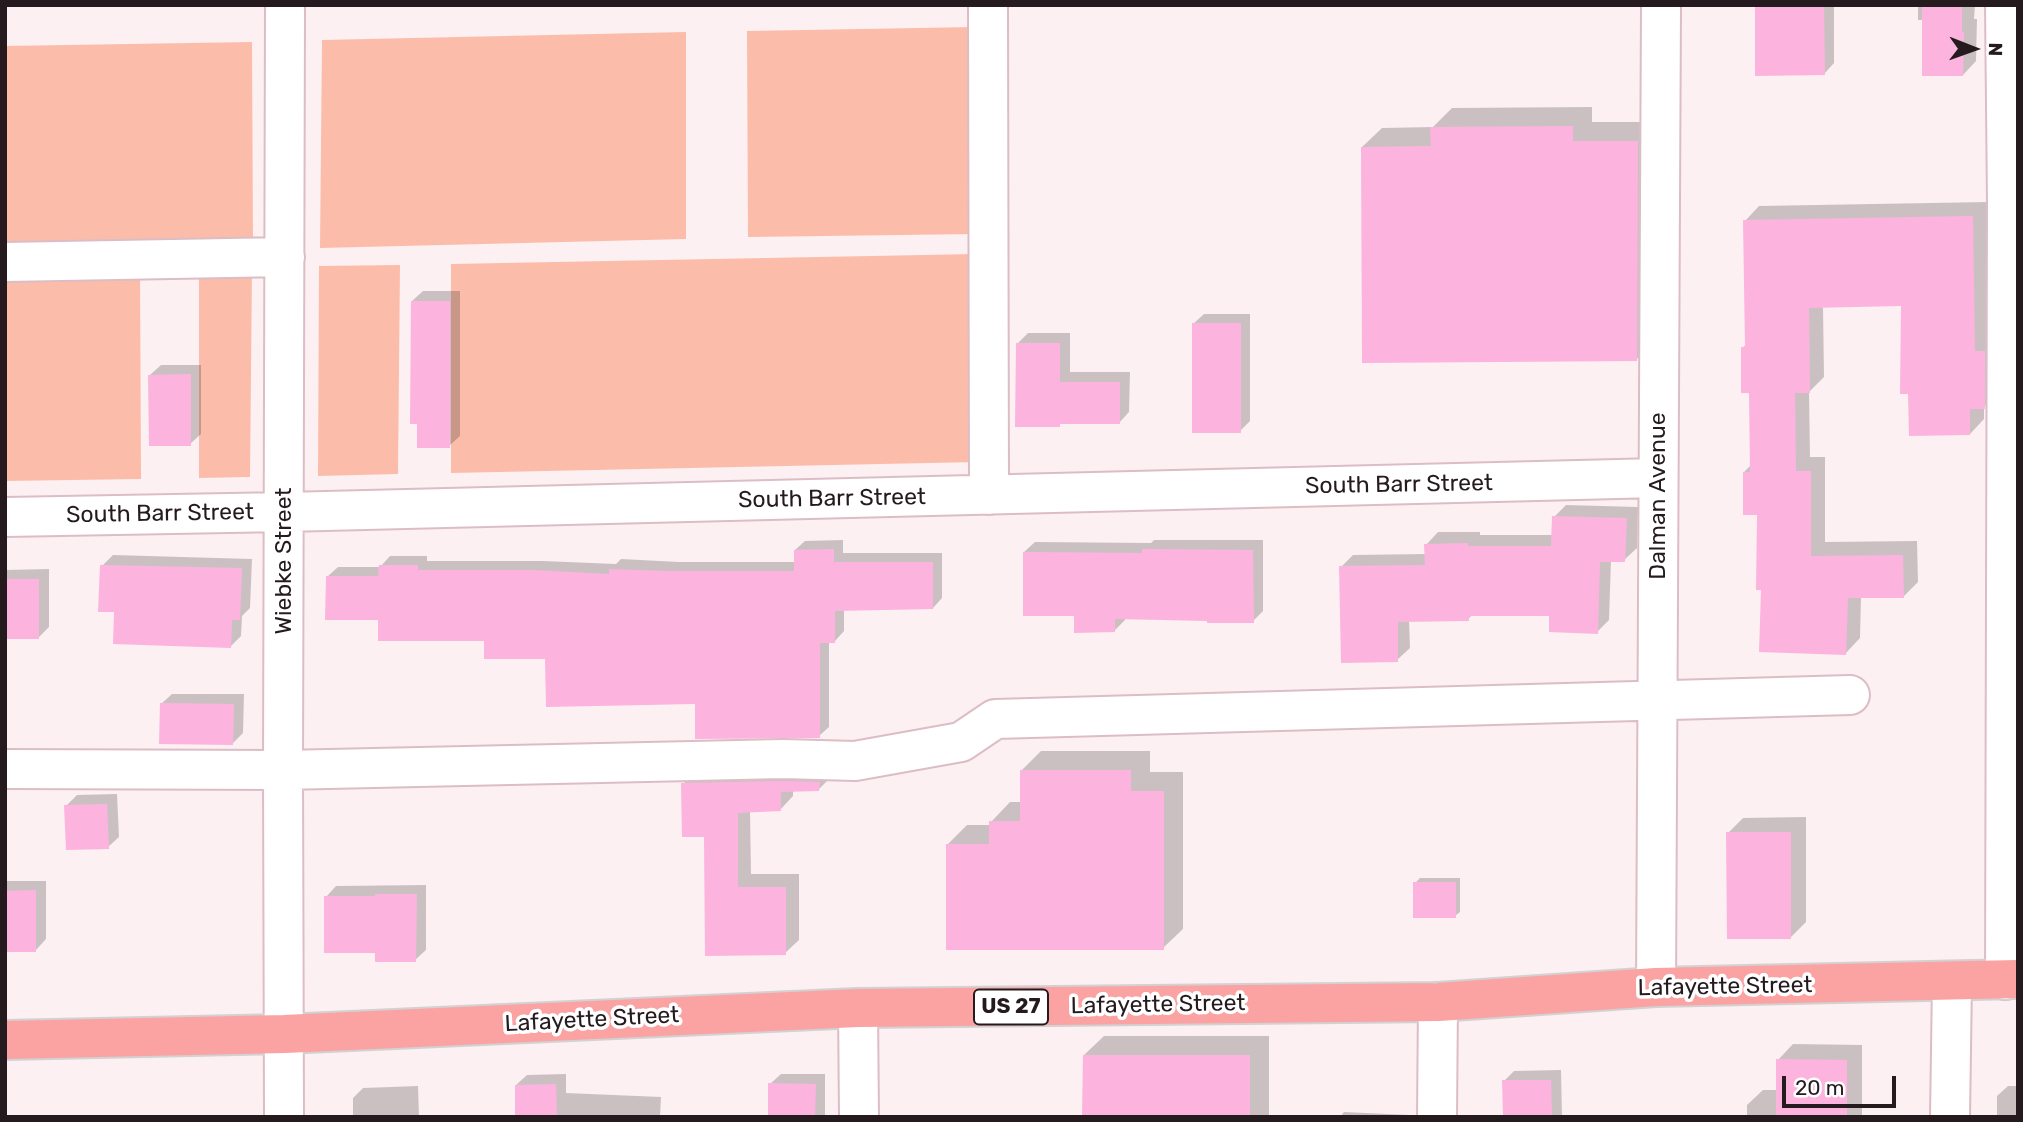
<!DOCTYPE html>
<style>
body{margin:0}
#map{position:relative;width:2023px;height:1122px;overflow:hidden;background:#fdf0f3;font-family:Rubik,sans-serif}
canvas{display:block}
.frame{position:absolute;inset:0;border:7px solid #251a1d;pointer-events:none}
.north{position:absolute;left:1939px;top:14px;width:70px;height:70px;-webkit-text-stroke:5px #fff;paint-order:stroke;rotate:91deg;font-size:19px;font-weight:700;line-height:28px;text-align:center;color:#251a1d}
.north::after{content:'';display:block;margin:auto;width:24px;height:32px;background:#251a1d;clip-path:polygon(50% 0,100% 100%,50% 72%,0 100%)}
.scale{position:absolute;left:1782px;top:1076px;width:114px;height:32px;box-sizing:border-box;border:4px solid #251a1d;border-top:0;padding-left:9px;font-size:21px;line-height:24px;white-space:nowrap;color:#251a1d;-webkit-text-stroke:5px #fff;paint-order:stroke}
</style>
<div id="map">
<canvas width="2023" height="1122"></canvas>
<div class="frame"></div>
<div class="north">N</div>
<div class="scale">20 m</div>
</div>
<script>
const ctx = document.querySelector('canvas').getContext('2d');
ctx.lineJoin = 'round';
function paint(path, color) { ctx.fillStyle = color; ctx.fill(path, 'evenodd'); }
const toPath = rows => new Path2D(rows.map(r => 'M' + r).join(''));
function stroke(path, color, width, dash) { ctx.strokeStyle = color; ctx.lineWidth = width; ctx.lineCap = dash ? 'butt' : 'round'; ctx.setLineDash(dash || []); ctx.stroke(path); }
function label(font, color, halo, rows, align = 'center') {
  ctx.font = font + ' Rubik,sans-serif'; ctx.lineWidth = 7; ctx.setLineDash([]); ctx.textBaseline = 'middle'; ctx.strokeStyle = halo; ctx.fillStyle = color; for (const [text, x, y, turn = 0] of rows) {
    ctx.save(); ctx.translate(x, y); ctx.rotate((+turn || 0) * Math.PI / 180); ctx.textAlign = isNaN(turn) ? turn : align; if (halo) ctx.strokeText(text, 0, 0); ctx.fillText(text, 0, 0); ctx.restore();
  }
}
paint(toPath([
 [975,27,976,234,748,237,747,31],
 [686,32,686,239,320,248,322,40],
 [252,42,253,244,5,249,5,46],
 [976,254,977,462,451,473,451,264],
 [400,265,398,474,318,476,319,266],
 [140,268,141,479,5,481,5,271],
 [199,268,252,268,250,477,199,478]
]), '#fbbda9');
paint(toPath([
 [1756,5,1834,5,1834,63,1824,74],
 [1918,5,1975,5,1974,19,1977,19,1976,61,1963,75,1924,20,1918,20],
 [1592,107,1592,122,1658,122,1656,340,1637,359,1362,147,1382,128,1433,127,1452,108],
 [1987,202,1989,338,1998,393,1984,407,1984,419,1970,434,1910,392,1902,305,1823,306,1824,377,1809,392,1810,457,1825,457,1825,542,1917,541,1918,582,1904,596,1861,597,1860,638,1846,653,1763,588,1758,513,1744,472,1751,465,1751,391,1743,348,1746,344,1745,221,1759,206],
 [423,291,460,291,460,436,449,446,412,301],
 [1204,314,1250,314,1250,421,1240,431,1193,324],
 [1028,333,1070,333,1070,372,1130,372,1129,412,1119,423,1062,422,1059,425,1017,344],
 [161,365,201,365,201,434,190,444,150,375],
 [1566,505,1638,507,1637,548,1624,560,1611,560,1609,620,1597,632,1551,614,1473,614,1468,619,1409,620,1410,648,1397,660,1341,567,1353,555,1426,554,1426,545,1438,532,1480,532,1480,535,1553,535,1554,517],
 [843,540,843,553,942,553,942,598,933,608,844,609,844,631,835,641,829,641,829,727,819,736,486,639,380,618,328,576,338,567,380,567,390,556,427,556,427,561,543,561,616,564,621,559,679,562,796,562,795,550,805,541],
 [1154,540,1263,540,1263,611,1253,621,1125,617,1125,620,1114,631,1076,614,1024,552,1035,542,1151,543],
 [113,555,252,559,250,608,242,616,241,636,231,646,116,611,102,566],
 [49,569,49,627,39,637,5,638,5,570],
 [172,694,244,694,243,733,233,743,161,704],
 [1041,751,1150,751,1150,772,1183,772,1183,929,1163,948,947,845,967,825,991,825,991,822,1010,802,1022,802,1021,771],
 [696,771,832,776,819,789,793,790,793,796,780,810,750,811,751,874,799,874,799,940,785,953,706,954,706,835,683,784],
 [117,794,119,837,108,847,66,806,77,795],
 [1806,817,1806,922,1790,938,1728,833,1743,818],
 [1420,878,1460,878,1460,912,1455,916,1415,883],
 [5,881,46,881,46,939,36,950,5,949],
 [426,885,426,950,415,960,377,951,326,897,336,886],
 [1104,1036,1269,1036,1269,1117,1084,1117,1084,1055],
 [1793,1044,1862,1045,1862,1117,1747,1117,1747,1105,1763,1090,1778,1090,1778,1060],
 [1561,1070,1562,1117,1505,1117,1504,1081,1514,1071],
 [566,1074,566,1093,661,1097,660,1117,517,1117,516,1085,527,1075],
 [781,1074,825,1074,825,1117,770,1117,770,1084],
 [418,1086,419,1117,353,1117,353,1098,363,1088],
 [2008,1086,2018,1086,2018,1117,1997,1117,1997,1096],
 [1344,1112,1410,1115,1410,1117,1340,1117]
]), '#0003');
paint(toPath([
 [1755,5,1824,5,1825,75,1755,76],
 [1922,5,1962,5,1962,32,1964,32,1963,76,1922,76],
 [1573,126,1573,141,1638,141,1637,361,1362,363,1361,147,1431,146,1430,127],
 [1973,216,1975,351,1985,351,1985,409,1970,409,1970,435,1909,436,1908,394,1900,394,1901,306,1809,308,1810,393,1795,393,1796,471,1811,471,1811,556,1903,555,1904,598,1848,598,1846,655,1759,652,1761,590,1756,590,1757,515,1743,515,1743,472,1750,472,1749,393,1741,393,1741,347,1745,347,1743,220],
 [411,301,450,301,450,448,417,448,417,424,410,424],
 [1192,323,1241,323,1241,433,1192,433],
 [1016,343,1060,343,1060,382,1120,382,1120,424,1060,424,1060,427,1015,427],
 [191,374,191,446,149,446,148,375],
 [1552,516,1627,518,1625,562,1600,562,1598,634,1549,632,1549,616,1469,616,1469,621,1398,622,1398,662,1341,663,1339,566,1425,565,1424,544,1468,543,1468,546,1551,546],
 [834,549,834,562,933,562,933,609,835,611,835,643,820,643,820,738,695,739,695,704,546,707,545,659,484,659,484,641,378,641,378,620,325,620,326,576,378,576,379,565,418,565,418,570,532,570,609,574,609,569,668,571,794,571,794,550],
 [1142,549,1253,550,1254,623,1207,623,1207,621,1115,619,1115,632,1074,633,1074,616,1023,616,1023,552,1142,553],
 [100,565,242,568,240,620,232,620,231,648,113,644,114,612,98,612],
 [5,579,39,579,39,639,5,639],
 [160,703,234,704,233,745,159,744],
 [1020,770,1131,770,1131,791,1164,791,1164,950,946,950,946,844,989,844,989,821,1020,821],
 [783,781,820,782,819,791,781,792,781,811,738,813,738,887,786,887,786,955,705,956,704,837,682,837,681,783],
 [107,804,109,849,66,850,64,805],
 [1726,832,1791,832,1791,939,1727,939],
 [1413,882,1456,882,1456,918,1413,918],
 [36,890,36,952,5,952,5,891],
 [375,894,417,894,416,962,375,962,375,953,324,953,324,896,375,896],
 [1083,1055,1250,1055,1250,1117,1082,1117],
 [1776,1059,1847,1060,1847,1117,1776,1117],
 [1502,1080,1551,1080,1552,1117,1503,1117],
 [768,1083,816,1084,815,1117,768,1117],
 [556,1084,557,1117,515,1117,515,1085]
]), '#fcb3dd');
const minor = toPath([
 [988,5,989,495],
 [5,262,285,257],
 [5,517,285,512,1658,478],
 [5,769,283,770,783,759,855,761,961,742,995,719,1850,695],
 [2005,980,2007,206,2005,5],
 [1656,987,1661,5],
 [858,1008,859,1117],
 [284,1117,283,770,285,5],
 [1437,1117,1438,1002],
 [1950,1117,1952,982]
]);
const highway = toPath([
 [5,1040,284,1034,858,1008,1438,1002,1656,987,2018,979]
]);
stroke(minor, '#dcbdc5', 42);
stroke(highway, '#d3d1d2', 42);
stroke(minor, '#fff', 38);
stroke(highway, '#fba2a2', 38);
for (const [x, y, w] of [
 [1011,1007,74]
]) { const box = new Path2D(); box.roundRect(x - w / 2, y - 17.5, w, 35, 5); ctx.fillStyle = '#fff'; ctx.fill(box); stroke(box, '#251a1d', 2); }
label('bold 21px', '#251a1d', null, [
 ["US 27",1011,1007]
]);
label('23px', '#251a1d', '#fff', [
 ["South Barr Street",1399,485,-1],
 ["Dalman Avenue",1658,496,-90],
 ["South Barr Street",832,499,-1],
 ["South Barr Street",160,514,-1],
 ["Wiebke Street",284,561,-90],
 ["Lafayette Street",1725,987,-1],
 ["Lafayette Street",1158,1005,-1],
 ["Lafayette Street",592,1020,-3]
]);
</script>
